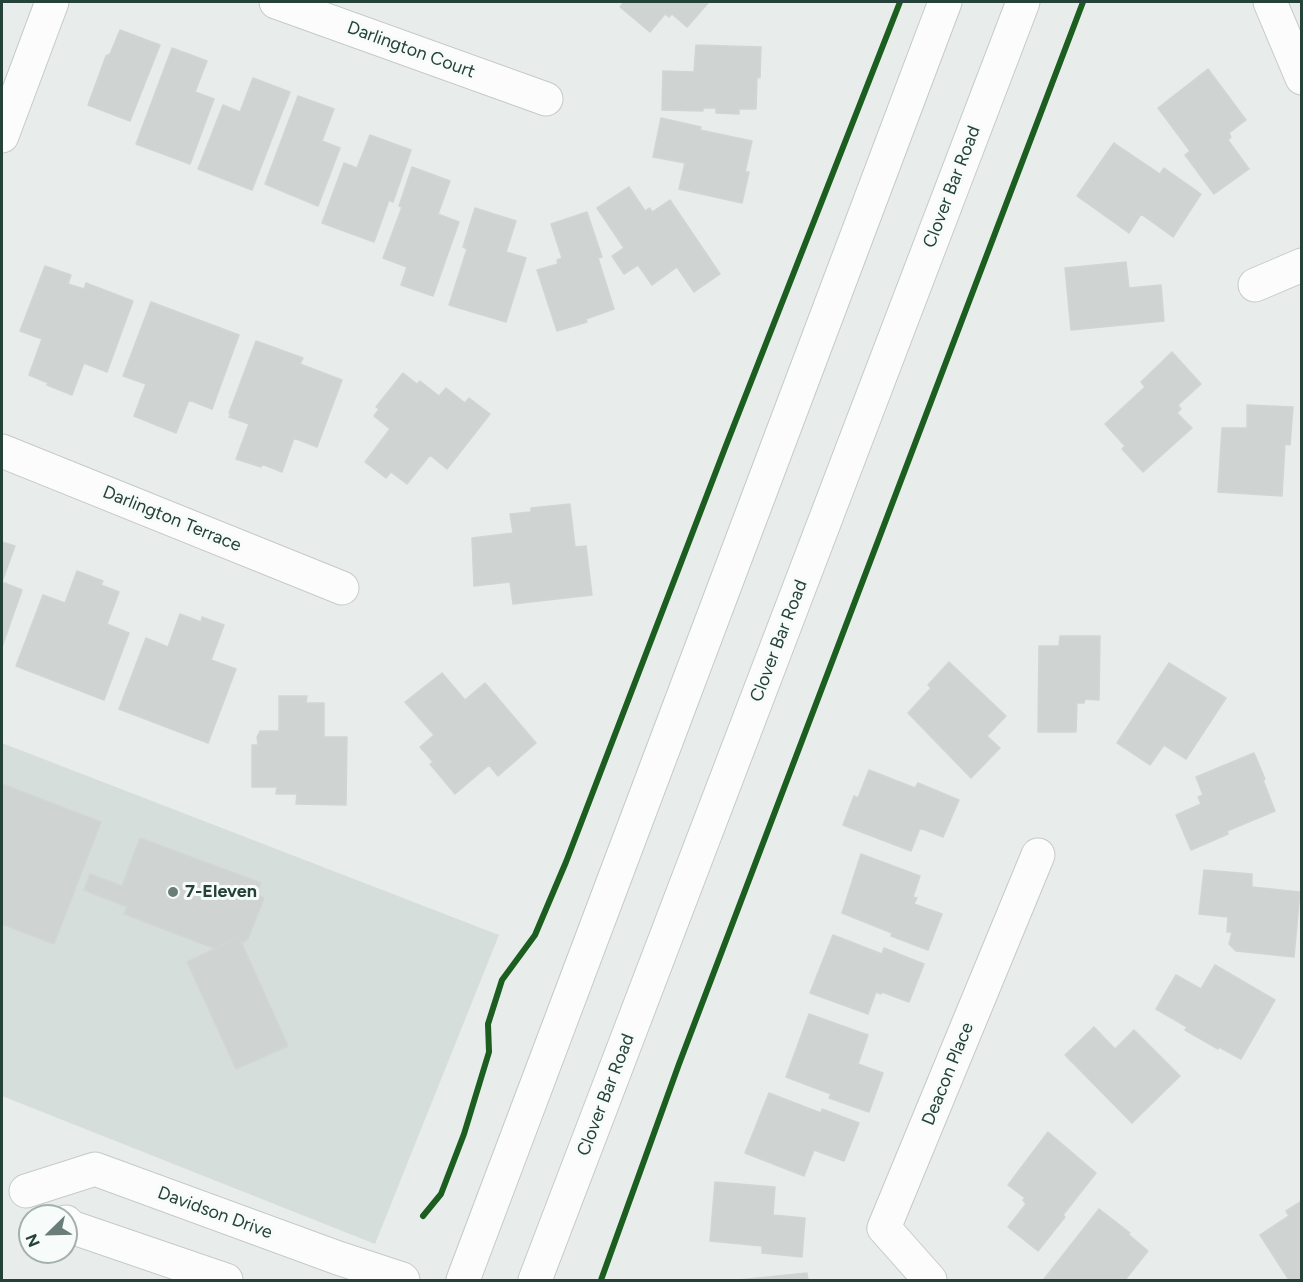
<!DOCTYPE html>
<style>
body{margin:0}
#map{position:relative;width:1303px;height:1282px;overflow:hidden;background:#e8edeb;font-family:Figtree,sans-serif}
canvas{display:block}
.frame{position:absolute;inset:0;border:3px solid #24423a;pointer-events:none}
.north{position:absolute;left:18px;top:1204px;width:60px;height:60px;box-sizing:border-box;background:#f7fbf9;border:2px solid #a3b1ad;border-radius:50%;rotate:247deg;font-size:16px;font-weight:700;line-height:24px;text-align:center;color:#24423a}
.north::after{content:'';display:block;margin:auto;width:21px;height:27px;background:#697e78;clip-path:polygon(50% 0,100% 100%,50% 72%,0 100%)}
</style>
<div id="map">
<canvas width="1303" height="1282"></canvas>
<div class="frame"></div>
<div class="north">N</div>
</div>
<script>
const ctx = document.querySelector('canvas').getContext('2d');
ctx.lineJoin = 'round';
function paint(path, color) { ctx.fillStyle = color; ctx.fill(path, 'evenodd'); }
const toPath = rows => new Path2D(rows.map(r => 'M' + r).join(''));
function stroke(path, color, width, dash) { ctx.strokeStyle = color; ctx.lineWidth = width; ctx.lineCap = dash ? 'butt' : 'round'; ctx.setLineDash(dash || []); ctx.stroke(path); }
function label(font, color, halo, rows, align = 'center') {
  ctx.font = font + ' Figtree,sans-serif'; ctx.lineWidth = 6; ctx.setLineDash([]); ctx.textBaseline = 'middle'; ctx.strokeStyle = halo; ctx.fillStyle = color; for (const [text, x, y, turn = 0] of rows) {
    ctx.save(); ctx.translate(x, y); ctx.rotate((+turn || 0) * Math.PI / 180); ctx.textAlign = isNaN(turn) ? turn : align; if (halo) ctx.strokeText(text, 0, 0); ctx.fillText(text, 0, 0); ctx.restore();
  }
}
paint(toPath([
 [2,743,499,935,375,1244,2,1096]
]), '#d6dedb');
const building = toPath([
 [624,2,709,2,687,27,672,14,669,17,665,14,650,32,620,7,624,2],
 [120,30,160,45,130,121,88,105,106,56,110,54,120,30],
 [696,45,761,47,760,78,757,77,756,109,739,109,739,114,716,113,716,108,703,108,703,111,662,110,663,71,694,72,696,45],
 [172,48,207,61,195,92,214,99,190,164,136,144,172,48],
 [1208,69,1246,120,1229,133,1231,137,1228,140,1249,169,1214,194,1185,155,1190,151,1158,108,1208,69],
 [253,78,290,92,252,190,198,169,223,105,240,112,253,78],
 [298,96,334,109,322,141,340,148,318,206,265,184,298,96],
 [661,118,701,127,700,130,752,141,745,172,749,172,742,203,679,189,685,163,653,157,661,118],
 [370,135,411,150,393,202,389,200,374,242,322,223,344,163,357,168,370,135],
 [1114,143,1160,174,1164,168,1201,194,1173,237,1141,214,1129,233,1077,196,1114,143],
 [412,167,450,181,438,214,459,222,433,296,401,285,407,267,383,258,402,207,399,206,412,167],
 [629,187,645,211,650,208,652,212,670,200,720,274,694,292,677,267,652,285,638,265,624,274,612,256,624,248,597,208,629,187],
 [475,208,516,221,506,252,526,258,506,322,449,305,467,249,463,247,475,208],
 [587,212,602,257,598,258,614,309,586,319,587,322,557,331,537,270,558,264,557,260,562,258,551,224,587,212],
 [1126,262,1129,288,1161,285,1164,321,1071,330,1065,268,1126,262],
 [45,266,71,275,68,284,84,289,86,283,133,301,107,372,84,363,72,395,47,385,48,383,29,375,42,339,20,331,45,266],
 [151,302,239,335,212,409,189,400,176,433,134,416,146,384,123,376,151,302],
 [256,341,303,358,300,364,342,380,317,447,294,438,282,472,262,464,261,467,236,459,249,424,229,417,231,413,229,413,256,341],
 [1172,352,1201,384,1178,405,1181,409,1177,413,1192,428,1143,472,1122,449,1125,446,1105,424,1145,387,1141,382,1172,352],
 [403,373,417,384,420,381,439,396,446,388,465,403,469,398,490,414,447,469,430,455,407,484,391,472,386,478,365,462,390,429,374,416,379,409,376,407,403,373],
 [1247,405,1293,407,1290,445,1285,444,1282,496,1218,492,1222,428,1247,428,1247,405],
 [570,504,575,547,586,546,592,595,513,604,510,582,474,586,472,538,513,533,510,514,531,512,531,508,570,504],
 [2,542,15,546,2,582,2,542],
 [77,571,103,581,101,585,119,592,107,624,129,633,104,700,16,666,43,595,65,603,77,571],
 [2,582,22,590,2,647,2,582],
 [180,614,201,622,202,617,224,625,211,660,236,669,208,743,119,709,146,638,168,647,180,614],
 [1060,636,1100,636,1099,700,1085,699,1084,703,1077,703,1076,732,1038,732,1039,646,1059,646,1060,636],
 [949,662,1006,716,987,736,1000,748,971,778,908,713,931,688,928,685,949,662],
 [1169,663,1226,698,1186,759,1164,745,1150,765,1117,743,1169,663],
 [442,673,465,700,485,683,536,743,498,776,489,765,455,794,430,764,433,762,420,747,434,735,405,702,442,673],
 [279,696,307,696,306,703,324,703,324,737,347,737,346,805,296,804,297,794,276,794,277,787,252,787,252,745,258,745,257,737,260,731,279,731,279,696],
 [1254,753,1265,779,1263,780,1275,811,1227,831,1228,834,1191,850,1176,815,1201,804,1198,797,1203,795,1196,777,1254,753],
 [869,770,915,788,918,783,959,800,943,837,920,828,911,851,843,825,854,796,858,798,869,770],
 [2,784,101,822,54,944,2,924,2,784],
 [140,838,261,883,255,894,264,898,248,939,241,943,239,937,216,949,124,914,127,907,84,890,90,874,122,886,140,838],
 [861,854,920,876,913,897,917,898,914,904,942,914,928,950,891,936,892,933,842,913,861,854],
 [1204,870,1252,874,1252,887,1300,892,1294,957,1236,951,1229,944,1232,932,1227,932,1228,917,1199,914,1204,870],
 [833,935,882,954,884,948,924,964,909,1002,882,992,881,994,876,992,868,1014,810,993,833,935],
 [239,937,288,1046,236,1069,187,962,239,937],
 [1215,965,1275,1000,1241,1059,1219,1047,1218,1049,1185,1030,1187,1027,1156,1009,1176,975,1201,989,1215,965],
 [809,1014,868,1035,858,1064,883,1073,869,1112,829,1098,831,1094,786,1077,809,1014],
 [1094,1027,1115,1049,1134,1030,1180,1076,1132,1123,1065,1055,1094,1027],
 [769,1093,821,1113,822,1109,859,1123,844,1161,814,1150,804,1176,745,1153,769,1093],
 [1048,1132,1096,1173,1063,1215,1065,1217,1038,1251,1008,1227,1026,1204,1023,1200,1025,1198,1008,1185,1048,1132],
 [715,1182,775,1187,773,1215,805,1218,802,1257,762,1253,762,1246,710,1241,715,1182],
 [1302,1201,1302,1280,1289,1280,1260,1235,1289,1216,1286,1211,1302,1201],
 [1099,1209,1130,1233,1128,1234,1148,1251,1125,1280,1046,1280,1044,1279,1099,1209],
 [807,1273,808,1280,738,1280,807,1273]
]);
paint(building, '#cfd4d2');
stroke(building, '#d1d6d4', 1.5);
const street = toPath([
 [276,2,546,99],
 [1270,2,1302,78],
 [2,136,52,2],
 [1255,285,1302,265],
 [2,451,342,588],
 [930,1280,884,1228,1038,855]
]);
const secondary = toPath([
 [26,1191,95,1169,338,1258,402,1279,403,1280],
 [66,1222,71,1227,226,1280],
 [463,1280,945,2],
 [535,1280,1023,2]
]);
stroke(street, '#c5cac8', 35);
stroke(secondary, '#c3cbc8', 35);
stroke(street, '#fcfcfc', 33);
stroke(secondary, '#fcfcfc', 33);
stroke(toPath([
 [423,1216,441,1194,464,1134,489,1052,488,1024,502,980,535,935,566,862,725,448,900,2],
 [601,1280,679,1064,1083,2]
]), '#1b5e20', 6);
for (const [x, y, r, color] of [
 [173,892,6,"#697e78"]
]) { const dot = new Path2D(); dot.arc(x, y, r, 0, 2 * Math.PI); ctx.fillStyle = color; ctx.fill(dot); stroke(dot, '#f7fbf9', 2); }
label('18px', '#24423a', '#f7fbf9', [
 ["Darlington Court",411,50,20],
 ["Clover Bar Road",952,187,-69],
 ["Darlington Terrace",172,519,22],
 ["Clover Bar Road",779,641,-69],
 ["Deacon Place",948,1074,-68],
 ["Clover Bar Road",606,1095,-69],
 ["Davidson Drive",215,1213,20]
]);
label('bold 18px', '#24423a', '#f7fbf9', [
 ["7-Eleven",185,892]
], 'left');
</script>
